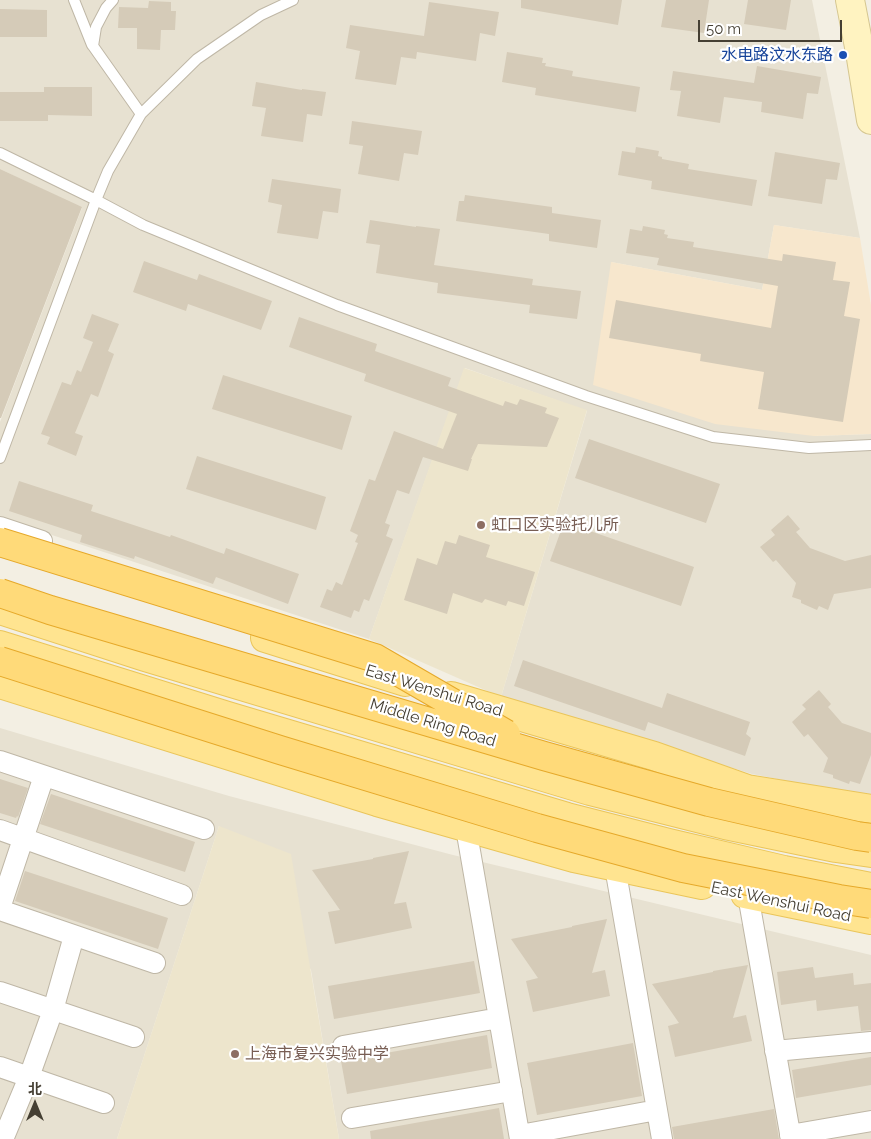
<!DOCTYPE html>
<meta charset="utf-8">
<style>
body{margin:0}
#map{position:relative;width:871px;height:1139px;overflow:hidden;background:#f3efe3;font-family:Raleway,"Noto Sans SC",sans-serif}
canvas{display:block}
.north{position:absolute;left:10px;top:1079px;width:50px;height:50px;-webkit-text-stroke:4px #fff;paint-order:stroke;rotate:0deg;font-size:14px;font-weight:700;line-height:20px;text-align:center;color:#453f33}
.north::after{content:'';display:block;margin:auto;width:18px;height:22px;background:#453f33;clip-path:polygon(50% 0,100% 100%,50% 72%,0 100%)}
.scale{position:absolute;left:698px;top:20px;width:144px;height:22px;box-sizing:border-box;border:2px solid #453f33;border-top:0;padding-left:6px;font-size:15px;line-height:18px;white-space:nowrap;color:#453f33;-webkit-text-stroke:4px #fff;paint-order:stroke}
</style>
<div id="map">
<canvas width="871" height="1139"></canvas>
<div class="north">北</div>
<div class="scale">50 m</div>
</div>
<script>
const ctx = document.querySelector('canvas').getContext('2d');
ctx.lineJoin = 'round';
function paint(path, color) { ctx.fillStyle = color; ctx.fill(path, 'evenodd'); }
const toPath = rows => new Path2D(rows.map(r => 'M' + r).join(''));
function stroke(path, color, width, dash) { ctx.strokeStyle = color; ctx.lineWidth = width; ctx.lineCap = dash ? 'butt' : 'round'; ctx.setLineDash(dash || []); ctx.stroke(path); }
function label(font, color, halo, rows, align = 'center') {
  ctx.font = font + ' Raleway,"Noto Sans SC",sans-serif'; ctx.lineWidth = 4.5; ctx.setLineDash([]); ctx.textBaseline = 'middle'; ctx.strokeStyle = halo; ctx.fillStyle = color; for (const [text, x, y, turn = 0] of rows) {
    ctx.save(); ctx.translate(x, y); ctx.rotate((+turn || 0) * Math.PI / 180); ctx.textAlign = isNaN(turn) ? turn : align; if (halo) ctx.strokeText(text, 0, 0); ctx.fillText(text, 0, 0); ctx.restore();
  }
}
paint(toPath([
 [0,0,812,0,860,238,774,225,762,290,611,262,814,436,871,434,871,796,859,795,752,774,501,697,587,411,465,368,369,639,0,518,0,422,82,208,0,169],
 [0,728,229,796,453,855,871,955,871,1139,339,1139,311,970,219,826,117,1139,0,1139]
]), '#e7e1d1');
paint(toPath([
 [774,225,860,238,871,305,871,434,814,436,715,424,593,385,611,262,762,290]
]), '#f7e7cd');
paint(toPath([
 [464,368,587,410,501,697,369,639],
 [219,826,291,854,339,1139,117,1139]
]), '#ede5cc');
paint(toPath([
 [521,0,622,0,618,25,521,8],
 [666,0,709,0,704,33,661,27],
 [748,0,791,0,786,30,744,24],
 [149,1,171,2,171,11,176,11,175,30,161,30,160,50,137,49,137,28,118,28,119,7,148,8],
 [429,2,499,12,495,36,480,33,476,61,417,52,416,59,401,57,396,85,355,79,360,51,346,48,350,25,424,36],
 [0,9,47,10,47,37,0,37],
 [507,52,543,58,542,63,546,63,545,66,573,71,572,76,640,87,636,112,535,95,536,88,502,82],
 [757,66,821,77,818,94,807,93,803,119,761,112,762,102,724,97,720,123,677,116,681,91,670,90,673,71,754,83],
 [256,82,302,90,302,89,326,92,322,116,307,114,303,142,261,136,266,108,252,106],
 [44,87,92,87,92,116,48,115,48,121,0,121,0,92,44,92],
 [352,121,422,131,418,155,404,153,399,181,358,174,363,146,349,144],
 [636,147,659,151,658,156,662,157,662,159,689,164,688,169,757,180,752,206,651,189,652,181,618,175,622,151,635,153],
 [775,152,840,163,837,180,826,179,822,204,768,196],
 [0,169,82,207,1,418,0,418],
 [272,179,341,189,338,213,323,211,318,239,277,233,282,205,268,202],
 [465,195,552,207,552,213,601,220,597,248,549,241,549,234,456,221,459,201,464,201],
 [370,220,416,227,416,226,440,229,434,265,533,279,532,285,581,291,577,319,529,313,530,305,437,293,438,283,376,273,380,245,366,243],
 [643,226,665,230,664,234,668,235,667,238,694,242,693,247,782,261,783,254,836,262,833,280,850,282,844,316,860,319,843,422,758,409,764,372,700,361,701,354,609,338,616,300,771,328,778,286,657,265,659,258,626,253,630,229,642,231],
 [144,261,197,280,199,274,272,301,261,330,188,304,186,311,133,292],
 [92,314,119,324,108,351,114,354,98,397,91,394,75,433,83,436,76,456,47,444,50,437,41,434,62,382,71,385,77,370,81,372,93,342,83,338],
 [299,317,377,344,375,351,451,378,448,386,503,406,505,401,517,405,520,399,547,408,545,413,559,418,547,447,478,444,471,459,472,459,468,471,423,457,409,494,397,490,385,523,390,525,386,536,393,539,369,601,364,599,359,612,354,610,351,618,320,607,327,589,332,591,336,582,342,585,358,543,355,542,358,535,350,531,369,479,375,481,394,431,443,449,457,414,364,381,366,374,289,347],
 [223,375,352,416,342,450,212,409],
 [589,439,720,484,706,523,575,478],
 [197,456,326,497,316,530,186,489],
 [19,481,93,505,91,511,170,537,171,535,224,554,226,548,299,574,288,604,216,577,213,584,135,556,134,559,80,542,82,535,9,511],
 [788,515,800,529,796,532,810,548,845,561,871,555,871,588,834,594,828,610,819,606,817,610,801,603,801,600,792,597,796,583,776,560,773,562,760,547,775,535,771,530],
 [564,522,694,567,681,606,550,561],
 [459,535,490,545,486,557,535,572,524,606,508,601,506,606,485,599,482,603,453,593,447,614,404,600,417,558,437,565,445,541,456,544],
 [523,660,662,708,667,693,750,722,746,734,751,738,745,756,648,722,645,731,514,686],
 [819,690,831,704,828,707,842,723,871,733,871,755,860,784,850,781,849,784,833,778,833,775,823,772,828,758,808,734,804,737,792,722,806,709,802,705],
 [0,779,28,788,18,817,17,816,16,818,0,813],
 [51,794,195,842,185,872,40,824],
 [409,851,394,904,406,902,412,928,335,944,328,912,340,910,312,870,373,859,373,858],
 [25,871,168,918,158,949,15,901],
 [607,919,592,973,605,970,610,996,533,1012,526,981,538,978,511,939,572,927,572,926],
 [474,961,480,993,334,1019,328,986],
 [748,965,733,1018,746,1015,752,1041,675,1057,668,1026,679,1023,652,984,713,972,713,971],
 [813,967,815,978,853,973,854,985,871,983,871,1030,861,1031,858,1006,817,1011,816,1000,781,1005,777,972],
 [487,1035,492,1068,347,1094,341,1061],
 [633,1043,642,1096,537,1115,527,1063],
 [871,1057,871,1085,796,1098,792,1070],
 [499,1108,504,1139,371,1139,370,1131],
 [774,1109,779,1139,674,1139,672,1127]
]), '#d5cbb8');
const service = toPath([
 [74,0,92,45],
 [113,0,106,8,96,27,93,46,141,114],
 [0,153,96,200,143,225,337,305,586,396,713,437,809,448,871,445],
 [0,458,96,200,108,171,141,114,197,59,261,15,293,0]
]);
const minor = toPath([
 [0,527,42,541],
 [0,761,204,829],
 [466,828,520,1139],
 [0,830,182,895],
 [615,867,662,1139],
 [748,895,791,1139],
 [0,908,44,776],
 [0,910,155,963],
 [0,992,134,1037],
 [343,1046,499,1018],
 [775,1051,871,1042],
 [0,1067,104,1103],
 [352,1118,512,1091],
 [520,1135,657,1110],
 [790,1135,871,1121],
 [4,1137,29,1077,53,1010,74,936]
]);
const secondary = toPath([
 [850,0,860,52,871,120]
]);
const primary = toPath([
 [0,610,145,657,590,791,725,825,836,848,871,853],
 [265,638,405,682],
 [0,645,228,716,567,817,669,843,784,870,871,887],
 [0,684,377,802,574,858,702,885],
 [451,696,654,756,747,789,871,809],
 [745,894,871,920]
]);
stroke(service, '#bfb7a6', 12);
stroke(minor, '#bfb7a6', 22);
stroke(secondary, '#d5c690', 30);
stroke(primary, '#eac55a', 30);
stroke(service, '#fff', 10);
stroke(minor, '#fff', 20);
stroke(secondary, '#fff3c1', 28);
stroke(primary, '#ffe490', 28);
const trunkBridge = toPath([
 [0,542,375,658,506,734],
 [0,593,50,610,544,756,709,802,857,836,871,838],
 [0,661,280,750,537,828,683,868,839,899,871,904]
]);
stroke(trunkBridge, '#e6a92a', 30, []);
stroke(trunkBridge, '#ffda79', 28);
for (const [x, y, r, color] of [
 [843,55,5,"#1a4fb4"],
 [481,525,5,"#8d6e63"],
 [235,1054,5,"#8d6e63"]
]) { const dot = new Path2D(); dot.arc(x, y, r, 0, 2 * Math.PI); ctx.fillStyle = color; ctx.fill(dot); stroke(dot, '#fff', 2); }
label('16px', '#164399', '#fff', [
 ["水电路汶水东路",833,55]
], 'right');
label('16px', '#785e54', '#fff', [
 ["虹口区实验托儿所",491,525],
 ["上海市复兴实验中学",245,1054]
], 'left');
label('16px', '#453f33', '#fff', [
 ["East Wenshui Road",434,691,17],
 ["Middle Ring Road",433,723,17],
 ["East Wenshui Road",781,902,12]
]);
</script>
